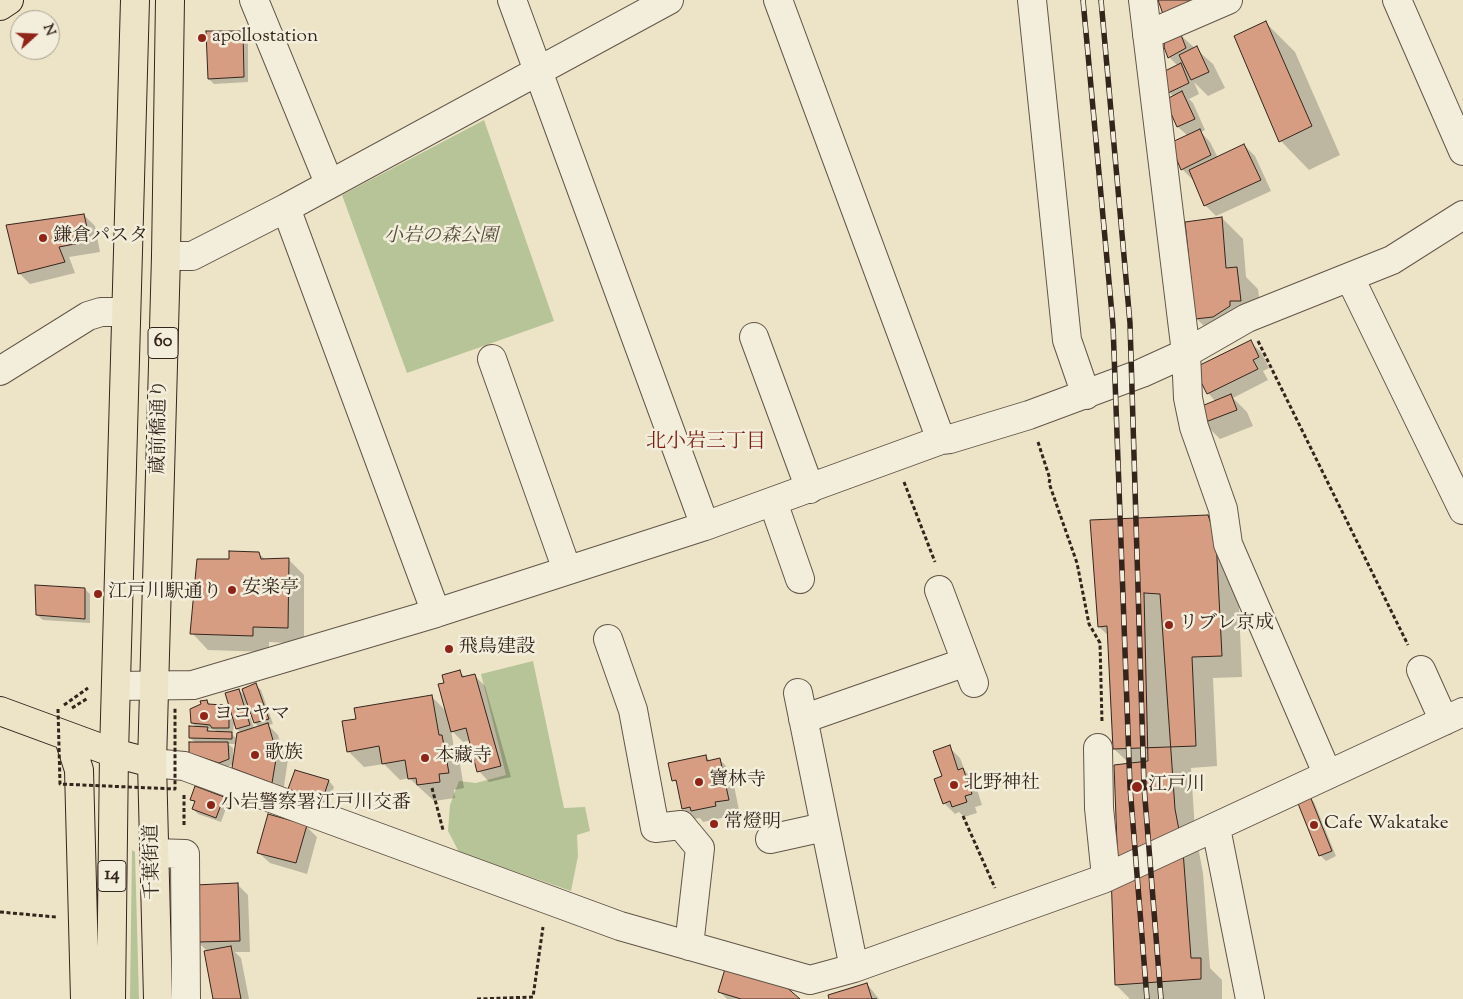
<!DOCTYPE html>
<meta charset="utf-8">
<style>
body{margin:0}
#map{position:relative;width:1463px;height:999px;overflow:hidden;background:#ede4c8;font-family:"Sorts Mill Goudy",serif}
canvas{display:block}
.north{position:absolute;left:10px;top:10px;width:50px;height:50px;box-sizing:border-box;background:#f3eddb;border:1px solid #a79d8f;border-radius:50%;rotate:70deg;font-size:14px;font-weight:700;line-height:20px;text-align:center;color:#34251c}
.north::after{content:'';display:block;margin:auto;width:18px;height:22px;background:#8f2418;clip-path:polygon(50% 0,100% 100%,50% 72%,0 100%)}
</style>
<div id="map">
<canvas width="1463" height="999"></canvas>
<div class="north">N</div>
</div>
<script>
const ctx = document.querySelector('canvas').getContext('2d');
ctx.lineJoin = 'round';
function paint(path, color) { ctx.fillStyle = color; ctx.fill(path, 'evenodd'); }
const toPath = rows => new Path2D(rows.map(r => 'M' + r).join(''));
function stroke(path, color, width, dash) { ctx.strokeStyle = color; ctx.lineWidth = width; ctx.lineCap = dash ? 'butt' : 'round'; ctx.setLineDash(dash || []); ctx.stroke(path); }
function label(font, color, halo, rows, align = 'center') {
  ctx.font = font + ' "Sorts Mill Goudy","Noto Serif JP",serif'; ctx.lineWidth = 5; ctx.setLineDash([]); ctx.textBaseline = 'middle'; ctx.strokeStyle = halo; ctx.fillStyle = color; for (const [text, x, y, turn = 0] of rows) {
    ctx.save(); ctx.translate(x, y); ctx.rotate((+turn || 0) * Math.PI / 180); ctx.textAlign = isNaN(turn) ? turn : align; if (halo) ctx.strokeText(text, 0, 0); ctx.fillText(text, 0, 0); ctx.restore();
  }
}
paint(toPath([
 [484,120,554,321,407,373,342,195],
 [533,661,564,808,585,807,590,831,577,835,578,856,571,891,459,852,448,831,450,805,459,781,476,783,506,775,481,674],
 [132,850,135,852,139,999,130,999]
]), '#b7c497');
paint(toPath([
 [1266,23,1295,52,1340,155,1309,170,1281,141,1235,36],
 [243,32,248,38,248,82,214,84,209,79],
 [1179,34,1213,64,1225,88,1208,96,1194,82,1199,94,1189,99,1193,103,1205,130,1201,132,1210,142,1218,158,1244,145,1255,156,1271,191,1216,216,1205,205,1193,180,1182,169,1188,136,1178,127,1167,100,1174,97,1169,92,1178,66,1169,57],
 [84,215,95,226,100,252,69,257,75,273,30,284,19,273],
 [1222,218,1243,239,1246,277,1258,289,1262,322,1218,340,1197,319],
 [1250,342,1261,352,1269,368,1263,371,1268,380,1233,398,1247,412,1253,426,1220,439,1204,423,1216,402,1208,393],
 [1208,516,1229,537,1237,562,1242,677,1213,678,1217,766,1191,768,1195,831,1203,873,1210,968,1222,980,1222,999,1130,999,1116,985,1118,845,1130,764,1114,749,1109,636,1099,627],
 [258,553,266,560,288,559,304,575,304,644,269,642,269,652,208,650,192,633,231,560],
 [85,589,90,594,90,623,43,620,37,615],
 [460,672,465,677,474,675,485,686,511,777,489,782,479,771,471,740,463,742,451,730,454,748,458,752,464,788,454,790,455,798,434,801,409,778,400,780,384,764,364,767,348,751,358,720,431,696,447,712,446,684],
 [256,685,261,690,273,724,268,725,278,735,284,755,288,759,283,793,245,779,234,768,234,764,225,768,196,758,190,753,196,743,190,738,197,728,192,723,207,701,211,705,223,706,228,712,234,723,233,733,231,733,237,739,241,733,237,729,239,690,247,698],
 [250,706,255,723,259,727,254,728,247,707],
 [208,729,215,730,218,733,212,733],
 [228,744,237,744,233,758,233,748],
 [949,747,960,758,965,771,974,780,982,805,975,807,977,813,964,817,959,812,955,814,944,803,943,777],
 [706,756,711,762,720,760,731,771,739,810,726,813,726,817,703,822,700,818,694,819,683,808,678,785,674,780],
 [313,776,329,781,334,787,327,806,295,794,290,789],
 [1309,797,1314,802,1336,856,1326,861,1320,855],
 [223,798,228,803,221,822,198,814,193,809,195,803,191,799],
 [306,826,317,837,307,874,270,863,259,853],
 [237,884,248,895,250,952,235,952,241,958,249,999,214,999,208,952,198,942],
 [867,984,879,999,830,999],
 [720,992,799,999,727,999]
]), '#0003');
const building = toPath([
 [1158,0,1191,0,1192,1,1163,14,1158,0],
 [1266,21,1312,126,1279,142,1234,36,1266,21],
 [206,31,243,31,244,77,208,79,206,31],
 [1180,32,1186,48,1168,58,1164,47,1165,38,1180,32],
 [1197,46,1209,72,1191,80,1179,55,1197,46],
 [1181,63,1189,83,1168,93,1161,73,1181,63],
 [1182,91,1195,119,1177,127,1165,100,1182,91],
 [1200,129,1211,155,1181,170,1170,143,1200,129],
 [1244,144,1261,180,1204,206,1189,170,1244,144],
 [84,214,90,241,59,247,65,262,18,274,6,225,84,214],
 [1222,217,1226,268,1237,267,1241,301,1230,301,1230,306,1213,317,1195,319,1185,222,1222,217],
 [1251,340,1259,357,1253,360,1258,369,1207,394,1194,368,1251,340],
 [1231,394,1237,410,1203,423,1197,408,1231,394],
 [1208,515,1216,539,1222,656,1192,657,1196,746,1113,749,1107,626,1098,627,1090,520,1208,515],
 [229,551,259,552,261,559,289,558,288,628,253,627,253,636,190,634,197,559,229,559,229,551],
 [35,585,85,588,85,619,36,615,35,585],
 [1144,593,1160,594,1175,809,1183,851,1191,958,1201,958,1201,979,1115,985,1110,846,1117,844,1114,765,1148,761,1144,593],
 [460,670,462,677,475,674,501,766,477,772,466,728,451,732,438,684,444,683,442,675,460,670],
 [256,683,269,719,254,723,242,689,256,683],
 [239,689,250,725,236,729,225,693,239,689],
 [432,695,439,735,442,735,449,773,439,774,440,782,417,785,416,778,408,779,405,760,382,764,379,746,347,752,342,721,356,719,354,708,432,695],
 [207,700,208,704,223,705,226,709,226,717,229,717,229,728,212,728,210,725,191,723,190,709,201,704,200,701,207,700],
 [268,723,275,747,278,747,272,783,232,768,237,733,268,723],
 [189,726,208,727,207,731,232,732,232,739,189,738,189,726],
 [189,742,228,742,229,759,219,763,189,753,189,742],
 [950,745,958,770,963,768,972,794,965,796,967,802,952,807,950,801,943,804,934,779,942,776,933,751,950,745],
 [706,755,707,761,720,758,729,800,715,802,716,806,691,811,690,807,682,809,676,780,672,781,668,763,706,755],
 [295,770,329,780,322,801,288,789,295,770],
 [195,786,224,797,216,818,192,809,195,801,190,800,195,786],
 [1310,796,1332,851,1319,856,1297,801,1310,796],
 [268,814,307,825,296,863,257,853,268,814],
 [238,883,240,941,197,942,195,885,238,883],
 [231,946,241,999,213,999,204,951,231,946],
 [725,969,784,985,800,999,741,999,718,992,725,969],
 [867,983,872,999,877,999,829,999,828,995,867,983]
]);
paint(building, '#d79d83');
stroke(building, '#34251c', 1);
const minor = toPath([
 [254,0,329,183],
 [512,0,705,526],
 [778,0,941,440],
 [1032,0,1067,340,1086,395],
 [1143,0,1186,353,1188,398,1194,427,1223,509,1228,544,1327,773],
 [1397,0,1463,151],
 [1147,35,1228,0],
 [286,208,436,613],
 [166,256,192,256,286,208,669,0],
 [1350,278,1463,510],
 [754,337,810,489],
 [492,359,567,570],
 [0,371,88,316,101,312,126,312],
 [773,502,800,579],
 [939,590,974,683],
 [608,639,633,710,655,828,681,825,700,848,689,946],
 [1421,670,1444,721],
 [116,686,193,685,436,613,705,526,941,440,950,439,1029,415,1142,373,1186,353,1247,318,1392,260,1463,215],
 [798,693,854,968],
 [803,719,966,662],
 [1098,748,1099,808,1106,877],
 [152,763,184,766,620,926,810,980,854,968,1103,879,1463,712],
 [1216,828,1250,999],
 [770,839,824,827],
 [154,853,185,854,186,999]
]);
const major = toPath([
 [0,6,9,0],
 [114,753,135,0],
 [152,763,166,256,170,0]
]);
const highway = toPath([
 [0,711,114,753,152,763,158,999],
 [68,736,79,770,85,999],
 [111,999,114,753]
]);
stroke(minor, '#625547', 30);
stroke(major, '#34251c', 30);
stroke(highway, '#34251c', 30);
stroke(toPath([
 [1258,341,1408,645],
 [1038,442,1050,479,1049,483,1077,563,1089,624,1100,643,1102,722],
 [904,482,935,562],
 [64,705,88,688],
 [72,708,88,698],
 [432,788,443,830],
 [184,795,184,826],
 [963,816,995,888],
 [0,912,56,917],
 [477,999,533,997,543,927]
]), '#34251c', 3, [4, 2.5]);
stroke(minor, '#f3eddb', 28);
stroke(major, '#ede4c8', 28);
stroke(highway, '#ede4c8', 28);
const rail = toPath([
 [1083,0,1113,325,1130,787,1147,999],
 [1101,0,1130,323,1144,786,1161,999]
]);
stroke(rail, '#34251c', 5.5);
stroke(rail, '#f3eddb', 4, [11]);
stroke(toPath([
 [58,709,60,784,175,789,175,708]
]), '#34251c', 3, [4, 2.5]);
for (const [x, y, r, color] of [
 [202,38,5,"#8f2418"],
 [43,238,5,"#8f2418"],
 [232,590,5,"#8f2418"],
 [98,594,5,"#8f2418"],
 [1169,625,5,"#8f2418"],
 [449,649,5,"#8f2418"],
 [204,716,5,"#8f2418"],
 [255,755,5,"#8f2418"],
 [425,758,5,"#8f2418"],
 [699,782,5,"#8f2418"],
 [954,785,5,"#8f2418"],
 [1137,787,6,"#8f2418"],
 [211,805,5,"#8f2418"],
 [714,824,5,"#8f2418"],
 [1314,825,5,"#8f2418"]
]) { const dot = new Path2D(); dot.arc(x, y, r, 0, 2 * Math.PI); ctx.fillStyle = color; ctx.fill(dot); stroke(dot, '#f3eddb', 2); }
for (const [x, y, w] of [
 [163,343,30],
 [112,876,28]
]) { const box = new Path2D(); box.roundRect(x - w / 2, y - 15.5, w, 31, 4); ctx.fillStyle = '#f3eddb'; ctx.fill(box); stroke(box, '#34251c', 1); }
label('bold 18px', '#34251c', null, [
 ["60",163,343],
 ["14",112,876]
]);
label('19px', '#34251c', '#f3eddb', [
 ["apollostation",212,38],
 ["鎌倉パスタ",53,238],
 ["安楽亭",242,590],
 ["江戸川駅通り",108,594],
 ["リブレ京成",1179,625],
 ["飛鳥建設",459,649],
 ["ヨコヤマ",214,716],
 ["歌族",265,755],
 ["本藏寺",435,758],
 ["寶林寺",709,782],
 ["北野神社",964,785],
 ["江戸川",1148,787],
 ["小岩警察署江戸川交番",221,805],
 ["常燈明",724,824],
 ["Cafe Wakatake",1324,825]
], 'left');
label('italic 19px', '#554d3b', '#f3eddb', [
 ["小岩の森公園",441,238]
]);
label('19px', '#34251c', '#f3eddb', [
 ["蔵前橋通り",161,427,-89],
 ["千葉街道",154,862,-91]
]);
label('20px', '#7a1f14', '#f3eddb', [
 ["北小岩三丁目",706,444]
]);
</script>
